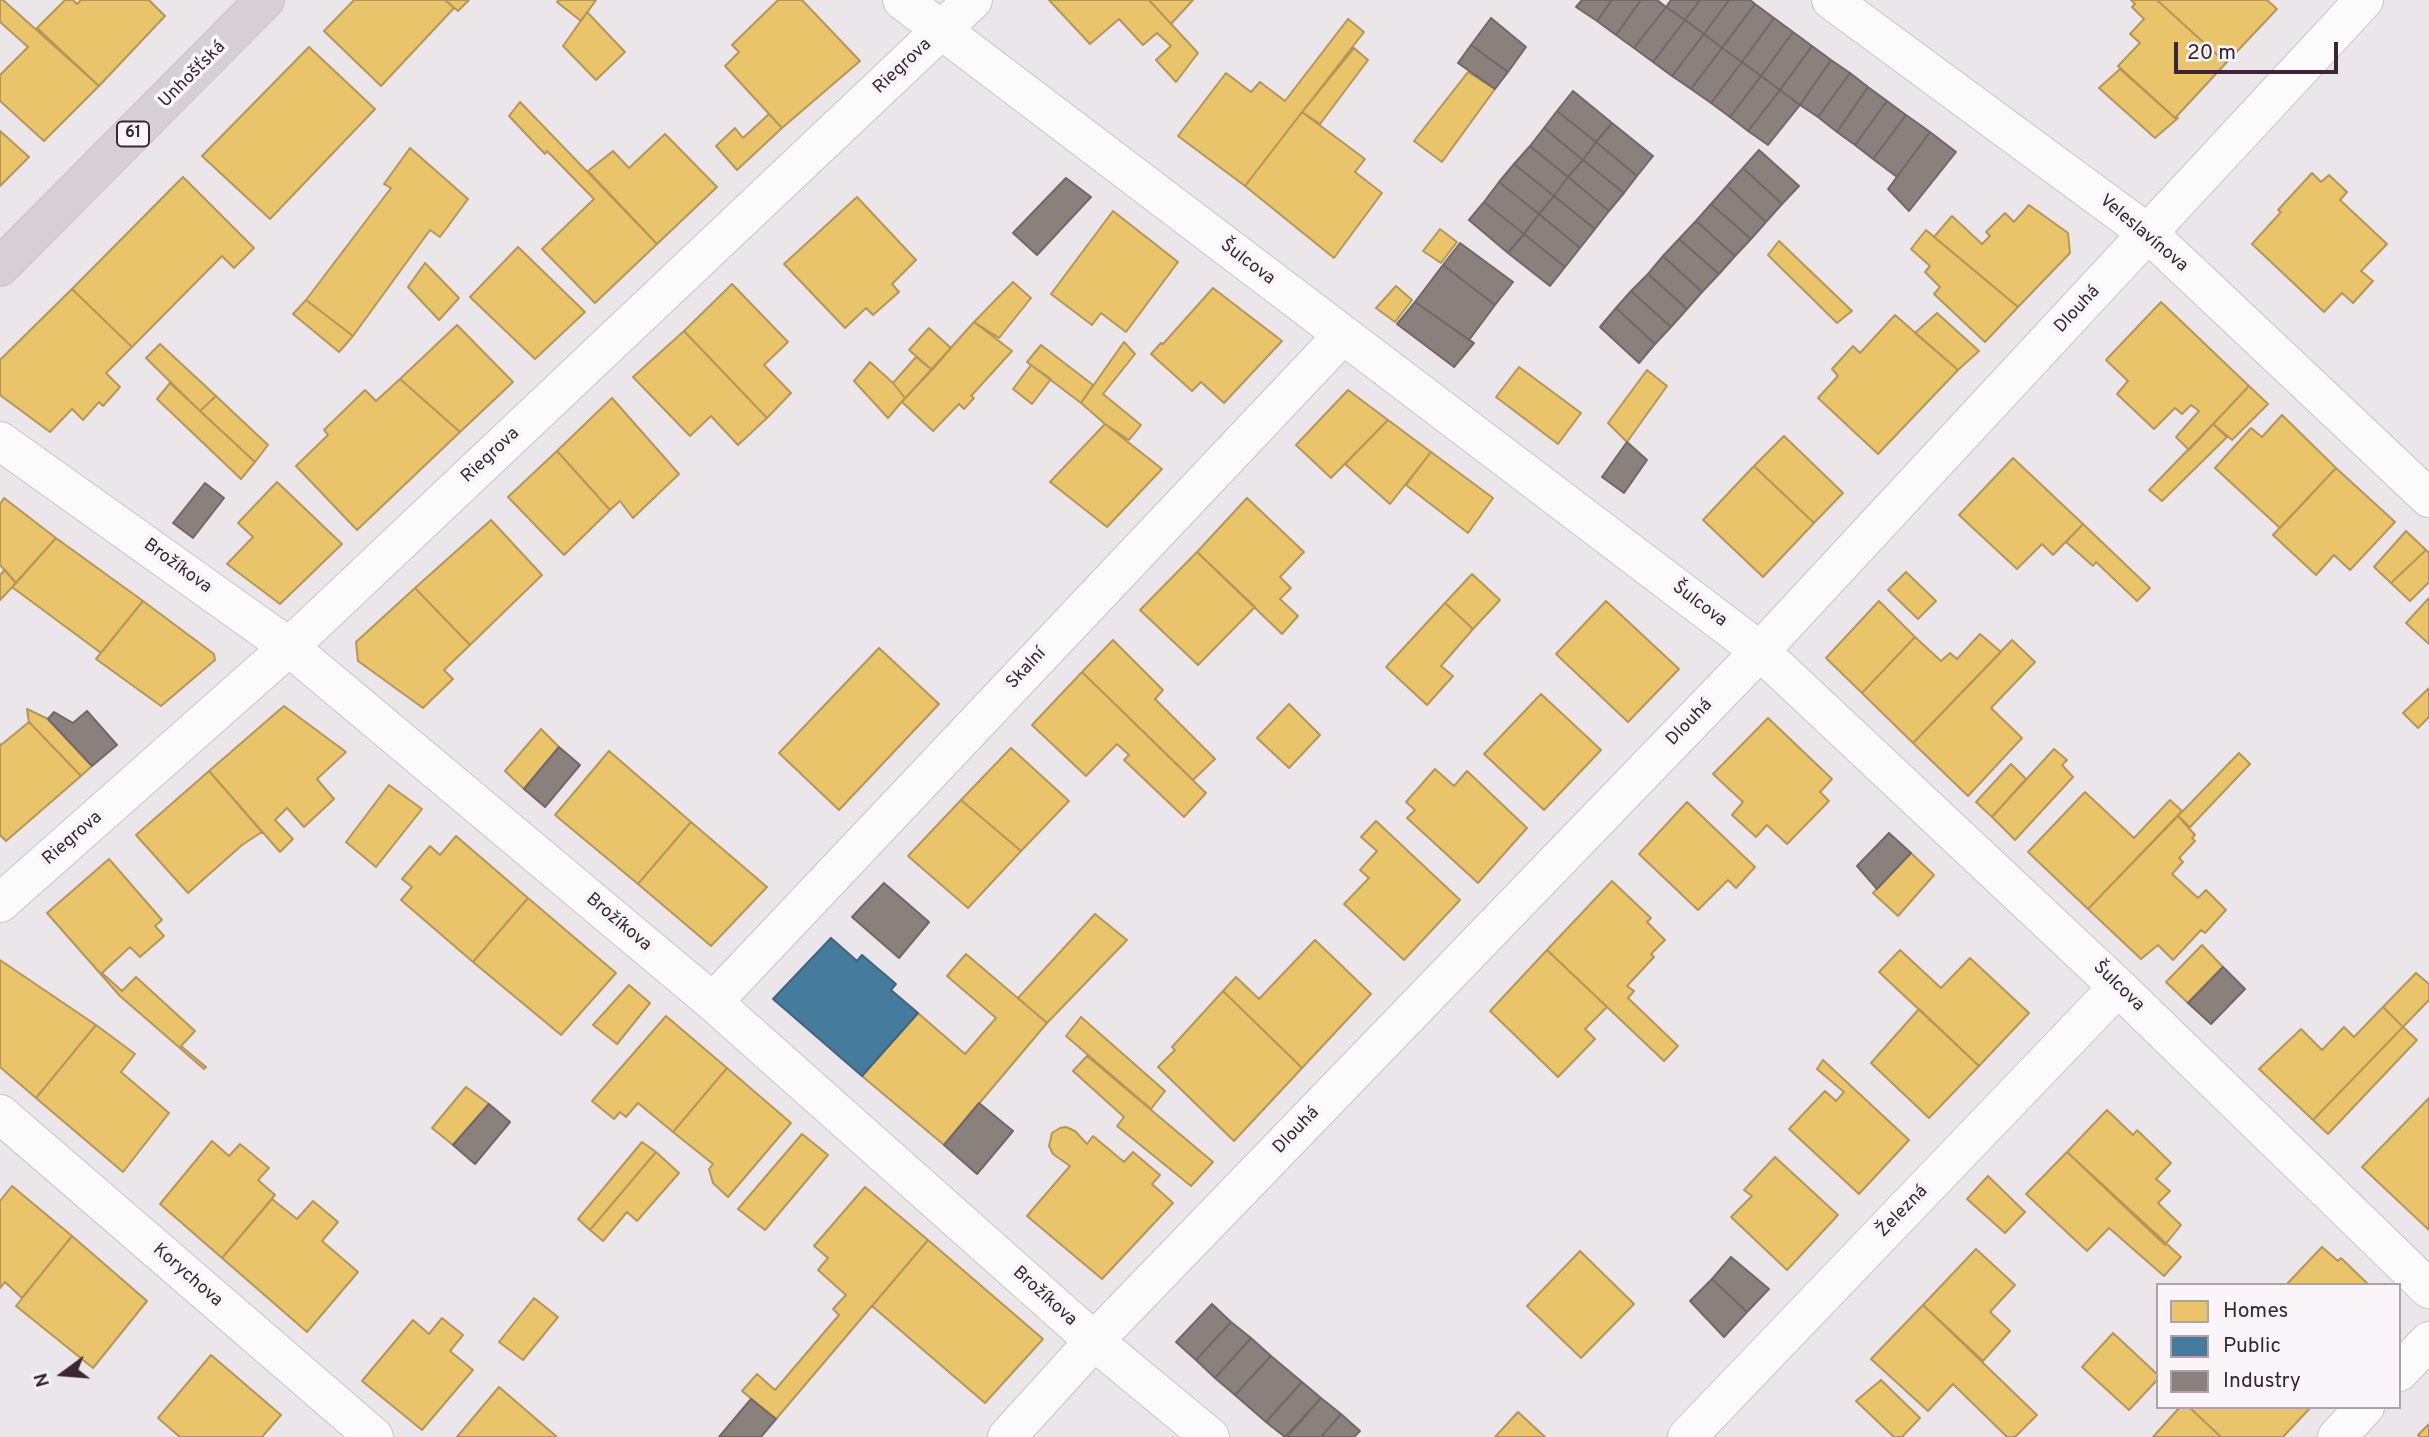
<!DOCTYPE html>
<meta charset="utf-8">
<style>
body{margin:0}
#map{position:relative;width:2429px;height:1437px;overflow:hidden;background:#ebe6ea;font-family:Overpass,sans-serif}
canvas{display:block}
.legend{position:absolute;left:2156px;top:1283px;width:245px;height:126px;box-sizing:border-box;background:#f9f5f9;border:2px solid #ada2ab;margin:0;padding:9px 12px;list-style:none;font-size:21px;color:#3c2635}
.legend li{display:flex;align-items:center;gap:14px;height:35px}
.legend b{width:35px;border:2px solid #ada2ab}
.north{position:absolute;left:28px;top:1339px;width:70px;height:70px;-webkit-text-stroke:5px #f9f5f9;paint-order:stroke;rotate:254deg;font-size:19px;font-weight:700;line-height:28px;text-align:center;color:#3c2635}
.north::after{content:'';display:block;margin:auto;width:24px;height:32px;background:#3c2635;clip-path:polygon(50% 0,100% 100%,50% 72%,0 100%)}
.scale{position:absolute;left:2174px;top:42px;width:164px;height:32px;box-sizing:border-box;border:4px solid #3c2635;border-top:0;padding-left:9px;font-size:21px;line-height:24px;white-space:nowrap;color:#3c2635;-webkit-text-stroke:5px #f9f5f9;paint-order:stroke}
</style>
<div id="map">
<canvas width="2429" height="1437"></canvas>
<ul class="legend">
<li><b style="height:19px;background:#e9c46a"></b>Homes</li>
<li><b style="height:19px;background:#457b9d"></b>Public</li>
<li><b style="height:19px;background:#8a817c"></b>Industry</li>
</ul>
<div class="north">N</div>
<div class="scale">20 m</div>
</div>
<script>
const ctx = document.querySelector('canvas').getContext('2d');
ctx.lineJoin = 'round';
function paint(path, color) { ctx.fillStyle = color; ctx.fill(path, 'evenodd'); }
const toPath = rows => new Path2D(rows.map(r => 'M' + r).join(''));
function stroke(path, color, width, dash) { ctx.strokeStyle = color; ctx.lineWidth = width; ctx.lineCap = dash ? 'butt' : 'round'; ctx.setLineDash(dash || []); ctx.stroke(path); }
function label(font, color, halo, rows, align = 'center') {
  ctx.font = font + ' Overpass,sans-serif'; ctx.lineWidth = 7; ctx.setLineDash([]); ctx.textBaseline = 'middle'; ctx.strokeStyle = halo; ctx.fillStyle = color; for (const [text, x, y, turn = 0] of rows) {
    ctx.save(); ctx.translate(x, y); ctx.rotate((+turn || 0) * Math.PI / 180); ctx.textAlign = isNaN(turn) ? turn : align; if (halo) ctx.strokeText(text, 0, 0); ctx.fillText(text, 0, 0); ctx.restore();
  }
}
const homes = toPath([
 [0,0,3,0,99,86,44,141,0,101,0,75,28,47,0,22,0,0],
 [65,0,73,0,77,4,81,0,149,0,165,16,99,86,37,28,65,0],
 [354,0,445,0,454,8,381,86,324,31,354,0],
 [445,0,469,0,458,11,445,0],
 [559,0,596,0,581,21,557,2,559,0],
 [778,0,802,0,860,61,782,128,725,66,739,52,732,45,778,0],
 [1049,0,1149,0,1198,53,1176,82,1156,60,1171,46,1157,33,1143,45,1119,19,1090,44,1049,0],
 [1149,0,1193,0,1171,24,1149,0],
 [2131,0,2157,0,2226,63,2175,118,2118,66,2140,43,2130,34,2144,19,2132,7,2135,4,2131,0],
 [2157,0,2267,0,2277,9,2226,63,2157,0],
 [587,12,625,52,596,80,563,46,587,12],
 [1348,19,1364,32,1245,186,1178,136,1226,73,1251,92,1260,82,1285,101,1348,19],
 [309,47,375,109,270,219,202,156,309,47],
 [1354,48,1368,60,1320,124,1302,112,1354,48],
 [2120,69,2175,118,2178,118,2155,138,2099,88,2120,69],
 [1468,72,1495,89,1442,162,1414,141,1468,72],
 [520,102,657,244,595,303,542,249,594,199,547,151,545,154,509,116,520,102],
 [1302,112,1365,159,1355,172,1382,193,1334,258,1245,186,1302,112],
 [769,114,782,128,737,170,716,146,735,128,743,138,769,114],
 [0,131,29,157,0,186,0,131],
 [665,134,717,187,657,244,588,171,613,151,629,168,665,134],
 [410,148,468,199,440,237,430,230,353,336,306,300,391,188,384,184,410,148],
 [2312,173,2321,182,2329,175,2347,192,2340,200,2387,244,2361,271,2373,281,2353,303,2342,293,2324,312,2252,244,2281,212,2278,210,2312,173],
 [183,177,254,248,234,268,222,256,132,347,72,289,183,177],
 [857,197,916,260,892,284,899,292,873,315,866,308,845,328,784,264,857,197],
 [2029,205,2068,233,2070,253,2018,307,1934,237,1952,216,1982,244,1990,236,1986,232,2005,213,2014,222,2029,205],
 [1113,211,1178,262,1126,332,1101,313,1092,325,1051,294,1113,211],
 [1440,229,1457,242,1441,263,1423,251,1440,229],
 [1926,230,2018,307,1985,342,1934,294,1940,287,1925,272,1930,266,1911,249,1926,230],
 [1779,241,1852,311,1837,323,1768,255,1779,241],
 [518,247,585,312,535,359,470,297,518,247],
 [425,263,459,298,439,320,408,287,425,263],
 [1013,282,1031,298,999,338,974,322,1013,282],
 [732,284,788,342,764,365,791,393,767,418,684,331,732,284],
 [1396,286,1412,300,1395,322,1376,308,1396,286],
 [1213,288,1282,341,1224,403,1201,382,1192,391,1151,354,1161,343,1163,344,1213,288],
 [72,289,132,347,106,373,120,387,103,406,99,402,83,420,72,409,50,432,0,395,0,360,72,289],
 [306,300,353,336,339,352,293,314,306,300],
 [2161,302,2249,386,2189,450,2176,437,2199,411,2191,405,2182,414,2175,408,2154,429,2117,394,2128,381,2106,360,2161,302],
 [1937,313,1979,351,1958,370,1915,333,1937,313],
 [1895,315,1958,370,1878,454,1818,398,1838,376,1832,369,1853,346,1860,353,1895,315],
 [974,322,1012,351,971,396,974,398,964,409,959,404,933,431,902,402,974,322],
 [457,325,513,382,460,432,400,379,457,325],
 [929,328,951,348,932,370,909,350,929,328],
 [684,331,767,418,738,445,711,416,690,436,633,377,684,331],
 [1124,342,1135,354,1103,394,1141,425,1129,440,1105,424,1081,403,1124,342],
 [160,344,216,396,200,411,146,358,160,344],
 [1041,345,1093,385,1081,403,1027,362,1041,345],
 [916,357,932,370,905,398,893,383,916,357],
 [870,362,893,383,905,398,888,418,854,381,870,362],
 [1031,365,1051,379,1032,404,1013,389,1031,365],
 [1519,367,1581,413,1558,444,1496,397,1519,367],
 [1647,370,1667,386,1627,442,1608,423,1647,370],
 [400,379,460,432,357,530,296,466,328,435,324,430,365,390,376,401,400,379],
 [170,383,255,462,241,479,157,399,170,383],
 [2249,386,2268,404,2232,440,2213,424,2249,386],
 [1348,390,1388,420,1331,478,1296,445,1348,390],
 [216,396,268,445,255,462,200,411,216,396],
 [612,398,679,474,633,518,620,501,610,510,557,451,612,398],
 [2282,415,2336,468,2280,528,2215,468,2251,428,2262,437,2282,415],
 [1388,420,1431,452,1390,504,1345,464,1388,420],
 [1105,424,1162,469,1107,527,1050,482,1105,424],
 [2213,424,2227,437,2162,501,2149,490,2213,424],
 [1784,436,1843,493,1814,523,1754,466,1784,436],
 [557,451,610,510,564,555,508,497,557,451],
 [1431,452,1493,498,1468,533,1406,485,1431,452],
 [2013,458,2083,524,2053,555,2042,544,2017,569,1959,515,2013,458],
 [1754,466,1814,523,1763,577,1703,520,1754,466],
 [2336,468,2395,522,2350,570,2334,555,2316,575,2273,535,2336,468],
 [277,482,342,544,280,604,227,564,253,537,238,523,277,482],
 [4,498,56,538,16,583,0,565,0,504,4,498],
 [1247,498,1304,552,1280,577,1291,588,1280,599,1298,616,1282,634,1197,552,1247,498],
 [491,520,542,575,470,645,415,588,491,520],
 [2083,524,2150,588,2137,601,2096,562,2093,566,2066,542,2083,524],
 [2406,531,2426,550,2391,583,2374,567,2406,531],
 [56,538,143,601,101,653,12,587,56,538],
 [2426,550,2429,553,2429,582,2410,601,2391,583,2426,550],
 [1197,552,1255,607,1198,665,1140,610,1197,552],
 [5,570,16,583,0,600,0,575,5,570],
 [1906,572,1936,601,1918,619,1888,590,1906,572],
 [1472,574,1500,600,1473,629,1445,603,1472,574],
 [415,588,470,645,444,670,453,679,423,708,358,661,356,642,415,588],
 [2429,598,2429,644,2406,623,2429,598],
 [143,601,214,654,215,660,161,706,96,659,143,601],
 [1606,601,1679,669,1628,722,1556,654,1606,601],
 [1879,601,1915,637,1862,693,1826,658,1879,601],
 [1445,603,1473,629,1441,666,1453,676,1427,705,1386,667,1445,603],
 [1980,634,2001,652,1913,743,1862,693,1915,637,1941,661,1950,653,1957,659,1980,634],
 [1113,640,1163,690,1155,699,1215,759,1193,780,1082,672,1113,640],
 [2012,640,2035,662,1991,708,2022,738,1968,796,1913,743,2012,640],
 [879,648,939,704,839,810,779,753,879,648],
 [1082,672,1206,793,1184,817,1124,760,1129,755,1117,744,1086,776,1032,725,1082,672],
 [2429,688,2429,717,2418,728,2403,713,2429,688],
 [1541,694,1601,750,1544,810,1484,754,1541,694],
 [1289,704,1320,735,1289,768,1257,738,1289,704],
 [284,706,346,752,317,779,334,799,304,827,287,808,275,820,293,839,280,852,209,771,284,706],
 [27,709,48,719,92,766,81,776,29,722,27,709],
 [1768,718,1832,779,1820,792,1829,801,1787,844,1767,825,1756,837,1732,815,1743,802,1713,774,1768,718],
 [29,722,81,776,6,841,0,835,0,744,1,745,29,722],
 [541,729,559,747,524,789,505,771,541,729],
 [1011,748,1069,801,1021,851,961,800,1011,748],
 [2054,749,2067,760,2062,765,2073,777,2015,840,1992,817,2054,749],
 [609,751,691,822,638,884,555,815,609,751],
 [2239,753,2250,764,2190,827,2178,816,2239,753],
 [2011,764,2026,779,1992,817,1976,802,2011,764],
 [1435,769,1454,786,1467,771,1527,828,1478,883,1407,818,1415,810,1406,802,1435,769],
 [209,771,262,832,242,845,188,893,136,835,209,771],
 [389,785,422,809,376,867,346,842,389,785],
 [2085,792,2134,838,2170,800,2182,811,2088,909,2028,852,2085,792],
 [961,800,1021,851,968,908,908,856,961,800],
 [1687,802,1755,867,1736,888,1728,880,1698,910,1639,854,1687,802],
 [2178,816,2195,835,2192,838,2195,841,2179,858,2183,862,2172,874,2198,898,2206,890,2226,910,2205,933,2201,930,2173,960,2158,945,2141,959,2088,909,2178,816],
 [1376,821,1460,900,1404,960,1344,904,1369,878,1360,870,1377,851,1361,837,1376,821],
 [691,822,767,887,711,946,638,884,691,822],
 [456,836,528,898,473,962,401,900,412,887,402,879,430,846,440,855,456,836],
 [1911,853,1934,875,1898,916,1873,893,1911,853],
 [109,859,162,920,155,926,164,936,140,957,130,947,102,973,122,991,136,977,195,1031,181,1046,206,1067,204,1069,120,996,47,913,109,859],
 [1612,881,1651,918,1647,922,1665,940,1651,954,1654,957,1627,986,1634,991,1628,998,1678,1046,1664,1061,1547,950,1612,881],
 [528,898,616,973,561,1035,473,962,528,898],
 [1095,914,1127,940,1047,1023,1018,998,1095,914],
 [1315,940,1371,994,1302,1068,1223,991,1236,977,1259,999,1315,940],
 [2202,945,2223,967,2188,1003,2166,982,2202,945],
 [1547,950,1607,1007,1585,1029,1595,1039,1558,1077,1490,1011,1547,950],
 [1900,950,1941,988,1970,958,2029,1013,1979,1066,1879,972,1900,950],
 [966,954,1047,1023,944,1145,862,1076,918,1013,965,1054,996,1018,947,976,966,954],
 [0,960,96,1025,36,1098,0,1067,0,960],
 [2416,973,2429,984,2429,1000,2403,1027,2383,1007,2416,973],
 [629,985,650,1003,617,1044,593,1025,629,985],
 [1223,991,1302,1068,1234,1141,1158,1067,1175,1050,1172,1047,1223,991],
 [2383,1007,2403,1027,2313,1120,2259,1069,2301,1029,2322,1050,2344,1027,2354,1037,2383,1007],
 [1919,1009,1979,1066,1929,1118,1871,1063,1919,1009],
 [666,1016,727,1068,673,1132,638,1103,626,1117,620,1112,614,1119,592,1101,666,1016],
 [1081,1017,1165,1091,1151,1109,1066,1036,1081,1017],
 [96,1025,135,1054,121,1072,169,1113,123,1172,36,1098,96,1025],
 [2403,1027,2417,1040,2328,1134,2313,1120,2403,1027],
 [1087,1056,1213,1162,1191,1186,1117,1126,1124,1117,1073,1071,1087,1056],
 [1823,1060,1909,1140,1859,1194,1789,1129,1825,1091,1836,1101,1844,1092,1817,1069,1823,1060],
 [727,1068,791,1123,728,1197,713,1183,709,1169,713,1164,673,1132,727,1068],
 [466,1087,489,1104,453,1145,432,1128,466,1087],
 [2429,1098,2429,1230,2362,1167,2429,1098],
 [2107,1110,2133,1135,2137,1130,2171,1163,2156,1179,2170,1191,2158,1203,2181,1225,2165,1245,2067,1152,2107,1110],
 [1066,1127,1075,1131,1087,1144,1093,1136,1124,1162,1133,1152,1160,1175,1152,1184,1173,1203,1102,1279,1027,1216,1070,1166,1053,1154,1049,1146,1052,1133,1060,1128,1066,1127],
 [802,1134,828,1155,765,1230,738,1209,802,1134],
 [212,1141,229,1156,240,1144,269,1168,258,1180,275,1195,222,1258,160,1204,212,1141],
 [642,1142,656,1152,590,1230,578,1219,642,1142],
 [656,1152,679,1173,637,1221,627,1212,603,1241,590,1230,656,1152],
 [2067,1152,2181,1257,2164,1276,2109,1228,2087,1251,2026,1194,2067,1152],
 [1775,1157,1838,1215,1787,1270,1731,1217,1752,1196,1744,1190,1775,1157],
 [1988,1176,2025,1212,2005,1233,1967,1199,1988,1176],
 [12,1186,72,1236,22,1298,5,1282,0,1288,0,1201,12,1186],
 [865,1187,928,1240,776,1419,742,1391,757,1374,775,1390,839,1315,833,1309,846,1295,818,1270,828,1258,814,1246,865,1187],
 [272,1199,297,1219,313,1201,338,1222,322,1241,358,1272,307,1332,222,1258,272,1199],
 [72,1236,147,1301,93,1368,16,1306,72,1236],
 [928,1240,1043,1339,985,1403,872,1306,928,1240],
 [2322,1247,2338,1261,2341,1258,2369,1285,2286,1285,2322,1247],
 [1976,1249,2015,1285,1990,1312,2010,1331,1983,1361,1923,1305,1976,1249],
 [1580,1251,1634,1304,1581,1358,1527,1306,1580,1251],
 [534,1298,558,1317,523,1360,499,1342,534,1298],
 [1923,1305,2037,1415,2015,1437,2007,1437,1953,1384,1928,1411,1871,1359,1923,1305],
 [442,1318,463,1335,450,1351,473,1370,422,1430,362,1381,413,1320,429,1334,442,1318],
 [2113,1333,2158,1375,2158,1379,2129,1410,2082,1367,2113,1333],
 [211,1355,281,1415,262,1437,180,1437,158,1418,211,1355],
 [1881,1380,1920,1418,1902,1437,1894,1437,1856,1401,1881,1380],
 [499,1387,557,1437,457,1437,499,1387],
 [2180,1407,2189,1407,2221,1437,2153,1437,2180,1407],
 [2189,1407,2311,1407,2283,1437,2221,1437,2189,1407],
 [1518,1412,1545,1437,1495,1437,1518,1412],
 [2429,1424,2429,1437,2420,1437,2418,1435,2429,1424]
]);
paint(homes, '#e9c46a');
stroke(homes, '#b5955a', 2);
const public = toPath([
 [831,938,857,961,862,955,896,984,891,990,918,1013,862,1076,773,999,831,938]
]);
paint(public, '#457b9d');
stroke(public, '#42627e', 2);
const industry = toPath([
 [1582,0,1612,0,1597,21,1576,7,1582,0],
 [1612,0,1641,0,1616,35,1597,21,1612,0],
 [1641,0,1657,0,1666,7,1634,48,1616,35,1641,0],
 [1671,0,1700,0,1685,20,1666,7,1671,0],
 [1700,0,1729,0,1704,34,1685,20,1700,0],
 [1729,0,1750,0,1755,4,1722,48,1704,34,1729,0],
 [1755,4,1774,18,1742,62,1722,48,1755,4],
 [1666,7,1685,20,1653,62,1634,48,1666,7],
 [1491,18,1526,47,1508,72,1471,45,1491,18],
 [1774,18,1793,32,1761,76,1742,62,1774,18],
 [1685,20,1704,34,1672,76,1653,62,1685,20],
 [1793,32,1812,46,1780,90,1761,76,1793,32],
 [1704,34,1722,48,1691,89,1672,76,1704,34],
 [1471,45,1508,72,1495,89,1458,63,1471,45],
 [1812,46,1831,60,1800,105,1780,90,1812,46],
 [1722,48,1742,62,1711,103,1691,89,1722,48],
 [1831,60,1850,73,1818,117,1800,105,1831,60],
 [1742,62,1761,76,1730,117,1711,103,1742,62],
 [1850,73,1868,87,1837,132,1818,117,1850,73],
 [1761,76,1780,90,1748,131,1730,117,1761,76],
 [1868,87,1887,101,1855,145,1837,132,1868,87],
 [1780,90,1800,105,1768,145,1748,131,1780,90],
 [1573,91,1612,123,1596,142,1557,111,1573,91],
 [1887,101,1906,115,1873,159,1855,145,1887,101],
 [1557,111,1596,142,1583,160,1544,128,1557,111],
 [1906,115,1930,132,1897,177,1873,159,1906,115],
 [1612,123,1653,156,1637,176,1596,142,1612,123],
 [1544,128,1583,160,1568,177,1530,146,1544,128],
 [1930,132,1956,152,1909,211,1888,189,1930,132],
 [1596,142,1637,176,1624,193,1583,160,1596,142],
 [1530,146,1568,177,1554,196,1514,164,1530,146],
 [1759,150,1799,186,1782,204,1743,168,1759,150],
 [1583,160,1624,193,1609,211,1568,177,1583,160],
 [1514,164,1554,196,1539,214,1499,182,1514,164],
 [1743,168,1782,204,1766,222,1727,186,1743,168],
 [1568,177,1609,211,1595,229,1554,196,1568,177],
 [1066,178,1091,197,1037,255,1013,233,1066,178],
 [1499,182,1539,214,1524,234,1484,202,1499,182],
 [1727,186,1766,222,1751,239,1711,204,1727,186],
 [1554,196,1595,229,1580,248,1539,214,1554,196],
 [1484,202,1524,234,1508,253,1469,220,1484,202],
 [1711,204,1751,239,1735,256,1696,221,1711,204],
 [1539,214,1580,248,1565,267,1524,234,1539,214],
 [1696,221,1735,256,1719,274,1679,239,1696,221],
 [1524,234,1565,267,1550,286,1508,253,1524,234],
 [1679,239,1719,274,1702,292,1663,256,1679,239],
 [1460,243,1513,282,1495,305,1443,265,1460,243],
 [1663,256,1702,292,1687,309,1648,274,1663,256],
 [1443,265,1495,305,1469,340,1415,302,1443,265],
 [1648,274,1687,309,1671,327,1631,291,1648,274],
 [1631,291,1671,327,1655,344,1616,308,1631,291],
 [1415,302,1474,343,1454,367,1397,324,1415,302],
 [1616,308,1655,344,1639,363,1600,327,1616,308],
 [1627,442,1647,460,1624,493,1602,477,1627,442],
 [205,483,224,498,193,538,173,523,205,483],
 [87,711,117,745,92,766,48,719,54,712,73,723,87,711],
 [559,747,580,765,545,807,524,789,559,747],
 [1889,833,1911,853,1877,889,1857,866,1889,833],
 [884,883,929,922,899,958,852,917,884,883],
 [2223,967,2245,989,2211,1024,2188,1003,2223,967],
 [979,1103,1013,1131,977,1174,944,1145,979,1103],
 [489,1104,510,1122,475,1164,453,1145,489,1104],
 [1731,1257,1769,1289,1747,1312,1712,1279,1731,1257],
 [1712,1279,1747,1312,1724,1337,1690,1301,1712,1279],
 [1212,1304,1231,1322,1196,1360,1176,1342,1212,1304],
 [1231,1322,1251,1338,1215,1378,1196,1360,1231,1322],
 [1251,1338,1271,1356,1235,1395,1215,1378,1251,1338],
 [1271,1356,1302,1382,1266,1422,1235,1395,1271,1356],
 [1302,1382,1321,1398,1285,1437,1266,1422,1302,1382],
 [1321,1398,1341,1414,1321,1437,1287,1437,1321,1398],
 [751,1399,776,1419,761,1437,719,1437,751,1399],
 [1341,1414,1360,1431,1354,1437,1321,1437,1341,1414]
]);
paint(industry, '#8a817c');
stroke(industry, '#736667', 2);
const minor = toPath([
 [902,0,1760,651,2118,987,2429,1289],
 [1831,0,2149,234,2429,498],
 [0,441,289,647,713,1002,1094,1341,1210,1437],
 [0,903,289,647,973,0],
 [713,1002,1342,336],
 [0,1114,374,1437],
 [2399,1372,2429,1341],
 [1007,1437,1094,1341,1760,651,2364,0],
 [1687,1437,2118,987],
 [2337,1437,2365,1407]
]);
const major = toPath([
 [0,267,265,0]
]);
stroke(minor, '#c8c3c7', 40);
stroke(major, '#c9c3c8', 40);
stroke(minor, '#fcfbfc', 38);
stroke(major, '#d6cfd3', 38);
for (const [x, y, w] of [
 [133,134,32]
]) { const box = new Path2D(); box.roundRect(x - w / 2, y - 12.5, w, 25, 5); ctx.fillStyle = '#f9f5f9'; ctx.fill(box); stroke(box, '#3c2635', 2); }
label('bold 16px', '#3c2635', null, [
 ["61",133,134]
]);
label('18px', '#3c2635', '#f9f5f9', [
 ["Riegrova",903,67,-43],
 ["Unhošťská",193,75,-45],
 ["Veleslavínova",2143,234,40],
 ["Šulcova",1247,263,37],
 ["Dlouhá",2078,310,-47],
 ["Riegrova",491,456,-43],
 ["Brožíkova",177,567,36],
 ["Šulcova",1699,605,37],
 ["Skalní",1027,669,-47],
 ["Dlouhá",1690,723,-46],
 ["Riegrova",73,839,-41],
 ["Brožíkova",618,923,40],
 ["Šulcova",2118,987,44],
 ["Dlouhá",1297,1131,-46],
 ["Železná",1903,1212,-46],
 ["Korychova",187,1276,41],
 ["Brožíkova",1044,1297,42]
]);
</script>
